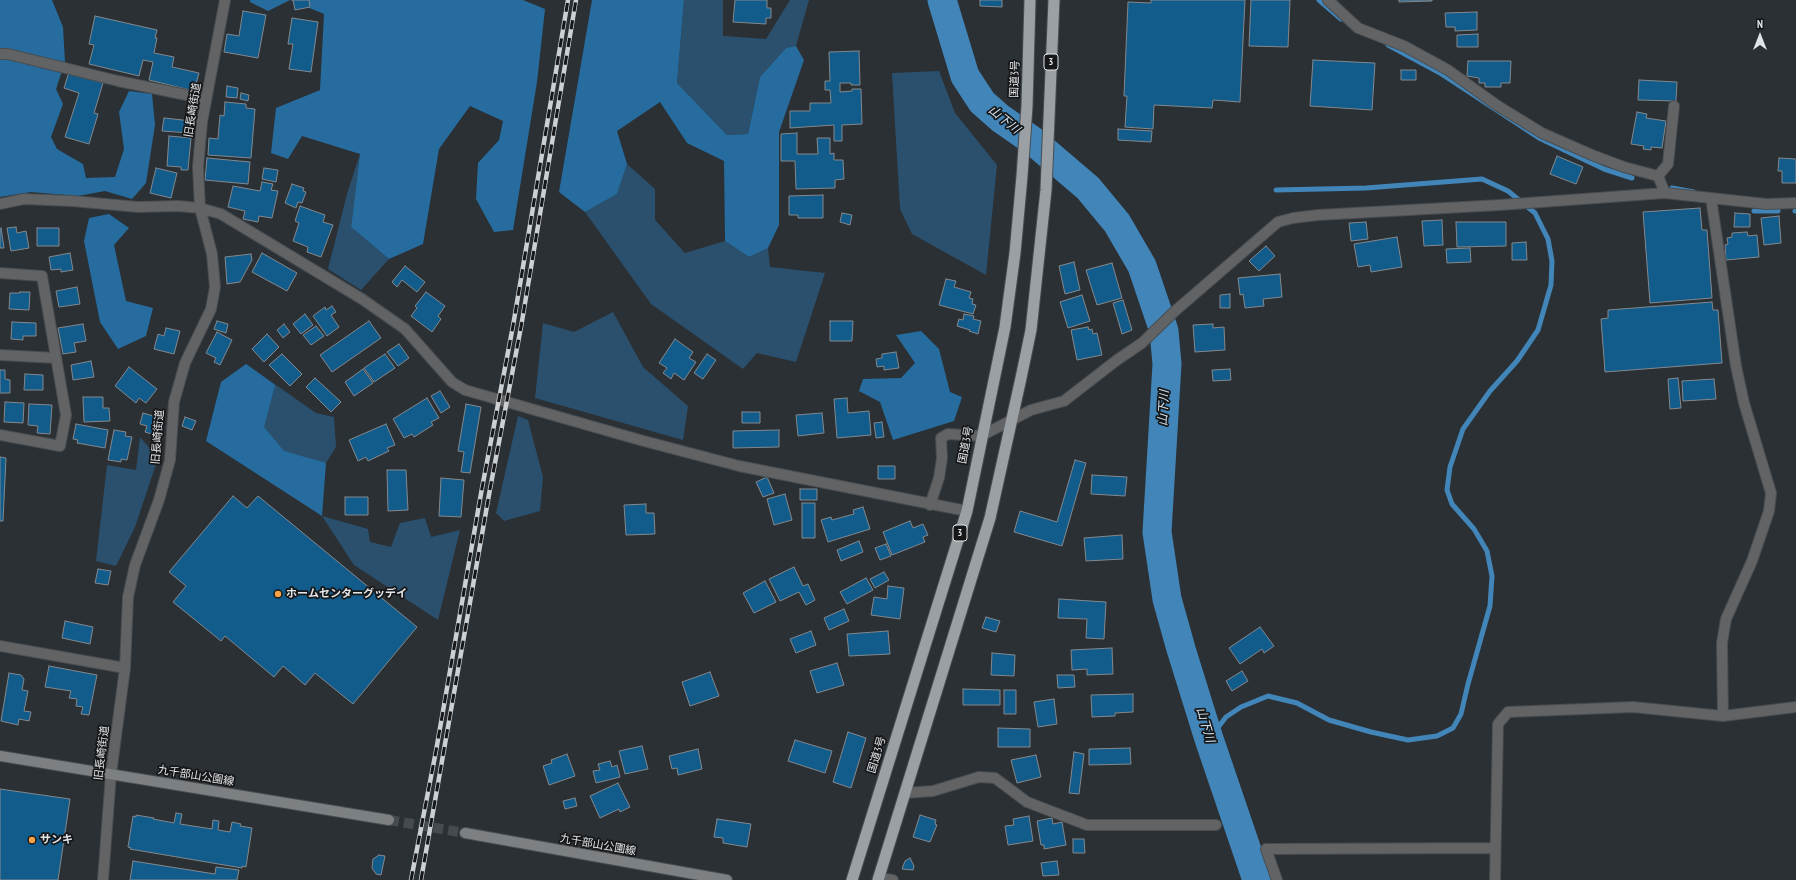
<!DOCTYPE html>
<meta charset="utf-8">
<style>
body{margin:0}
#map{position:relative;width:1796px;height:880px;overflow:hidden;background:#2b3034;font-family:"PT Sans Narrow",sans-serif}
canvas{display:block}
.north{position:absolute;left:1740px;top:16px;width:40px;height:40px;-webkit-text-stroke:3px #151719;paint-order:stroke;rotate:0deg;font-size:11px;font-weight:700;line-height:16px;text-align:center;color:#e2e5e8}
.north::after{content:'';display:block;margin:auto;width:14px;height:18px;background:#e2e5e8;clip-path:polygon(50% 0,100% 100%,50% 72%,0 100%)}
</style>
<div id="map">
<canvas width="1796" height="880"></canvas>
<div class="north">N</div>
</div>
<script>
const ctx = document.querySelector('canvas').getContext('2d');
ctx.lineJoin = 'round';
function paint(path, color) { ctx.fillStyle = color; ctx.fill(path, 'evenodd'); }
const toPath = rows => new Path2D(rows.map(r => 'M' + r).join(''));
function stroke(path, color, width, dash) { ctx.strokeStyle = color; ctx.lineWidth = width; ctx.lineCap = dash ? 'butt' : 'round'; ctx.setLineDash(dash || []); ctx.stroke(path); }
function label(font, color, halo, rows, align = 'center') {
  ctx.font = font + ' "PT Sans Narrow","Noto Sans JP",sans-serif'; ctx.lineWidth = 3.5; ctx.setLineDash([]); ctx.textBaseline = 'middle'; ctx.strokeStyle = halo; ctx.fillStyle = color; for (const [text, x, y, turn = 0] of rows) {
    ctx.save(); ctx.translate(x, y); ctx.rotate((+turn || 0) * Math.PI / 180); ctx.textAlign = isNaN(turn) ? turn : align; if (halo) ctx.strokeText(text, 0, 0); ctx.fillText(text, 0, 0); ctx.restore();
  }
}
paint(toPath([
 [684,0,723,0,723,36,766,39,790,0,809,0,796,46,786,48,760,77,748,134,727,135,677,83],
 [939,71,955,113,997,165,986,275,912,234,900,209,892,73],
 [360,154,351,227,389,259,361,290,328,269,347,194],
 [627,164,655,189,655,220,685,253,725,241,749,257,768,248,770,267,825,273,796,362,757,353,743,369,651,304,585,212,617,194],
 [613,312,643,367,688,406,683,440,535,398,543,323,574,332],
 [246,364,316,413,334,417,336,447,326,463,268,464,244,443],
 [518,416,528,420,543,477,540,511,504,521,496,513],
 [140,437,158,458,135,527,116,566,96,561,107,465,136,470],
 [322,516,368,529,370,542,391,547,400,523,425,518,431,537,460,530,438,620,354,565]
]), '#2b506d');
paint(toPath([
 [0,0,52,0,63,27,65,62,56,89,63,104,51,137,57,149,83,164,86,178,115,177,124,149,119,112,129,91,152,94,155,125,146,183,132,199,105,191,78,196,31,192,0,197],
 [250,0,523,0,545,9,537,82,513,230,494,232,476,199,478,163,499,140,503,121,470,106,439,149,423,244,389,259,351,227,360,154,302,136,288,159,271,153,276,108,320,90,324,14,290,0,268,11,250,2],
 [592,0,684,0,677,83,727,135,748,134,760,77,786,48,796,46,804,60,779,132,779,225,768,248,749,257,725,241,724,161,687,143,660,102,617,131,627,164,617,194,585,212,559,192],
 [109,214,129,228,114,245,126,301,153,308,146,336,118,349,100,322,84,241,89,218],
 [921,331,939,349,950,392,962,397,954,421,893,440,880,402,859,391,863,379,901,378,915,363,896,335],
 [246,364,275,385,264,427,284,451,326,463,322,516,206,441,221,382]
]), '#276c9e');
stroke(toPath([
 [1319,0,1341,19],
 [1388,45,1440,73,1539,138,1604,169,1632,178],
 [1672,188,1694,192],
 [1754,211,1778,211],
 [1795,211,1796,211],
 [1209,739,1226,717,1241,707,1268,696,1297,703,1329,720,1371,732,1408,740,1437,736,1453,728,1461,714,1468,684,1490,606,1492,576,1487,551,1474,529,1452,504,1447,490,1450,467,1463,429,1490,391,1517,361,1538,330,1551,285,1552,261,1548,239,1535,213,1508,191,1482,179,1366,188,1276,190]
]), '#4285b8', 5);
stroke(toPath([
 [942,0,965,76,982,102,1000,118,1033,141,1088,188,1117,223,1142,266,1164,331,1167,364,1157,532,1167,599,1181,649,1209,739,1257,880]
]), '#4285b8', 29);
const building = toPath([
 [293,0,309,0,310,7,295,10,293,0],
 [735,0,767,0,767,8,771,8,771,18,766,18,766,24,733,22,735,0],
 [980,0,1002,0,1002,7,980,6,980,0],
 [1151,0,1245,0,1240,102,1213,100,1212,108,1154,105,1153,129,1125,127,1127,96,1124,96,1128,2,1151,3,1151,0],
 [1251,0,1290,0,1288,47,1249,46,1251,0],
 [1399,0,1432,0,1432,1,1399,2,1399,0],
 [243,11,266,15,258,58,224,52,227,34,239,36,243,11],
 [1477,12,1477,30,1455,31,1455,27,1446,27,1445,13,1477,12],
 [95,16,157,30,155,38,157,38,154,53,174,57,172,67,199,73,194,91,149,80,153,62,143,60,139,76,89,64,94,45,89,44,95,16],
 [292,18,318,22,311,72,289,69,293,44,288,44,292,18],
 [1478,34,1478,47,1457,47,1457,35,1478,34],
 [859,51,860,85,851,85,851,83,840,83,840,92,852,91,852,89,861,89,862,124,842,125,842,141,834,141,834,125,790,128,790,111,810,111,810,103,831,103,830,90,825,90,825,81,830,81,829,52,859,51],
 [1313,60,1375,63,1372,110,1310,106,1313,60],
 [1468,61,1511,61,1510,83,1501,83,1501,87,1485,87,1485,83,1479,83,1479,78,1467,76,1468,61],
 [1401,70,1416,70,1416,80,1401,80,1401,70],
 [69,72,103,83,94,113,98,114,89,144,65,137,79,93,64,88,69,72],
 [1639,80,1677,82,1676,101,1638,100,1639,80],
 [227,86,238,88,237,98,226,97,227,86],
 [241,93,249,95,248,101,240,99,241,93],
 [225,102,246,104,246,108,255,109,251,158,208,155,209,138,218,139,220,115,224,116,225,102],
 [1637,112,1647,114,1646,118,1666,121,1662,148,1651,147,1651,150,1643,149,1644,146,1631,144,1637,112],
 [164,118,192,121,191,133,162,131,164,118],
 [1118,129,1152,131,1151,142,1118,140,1118,129],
 [797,133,797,154,818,154,817,138,830,138,830,154,834,153,834,160,843,160,844,179,835,180,835,188,796,189,795,161,781,161,781,134,797,133],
 [169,136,191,138,188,170,181,170,181,167,167,166,169,136],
 [1557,156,1583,167,1576,184,1550,174,1557,156],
 [207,158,250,162,248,184,205,180,207,158],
 [1779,158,1796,159,1796,183,1782,183,1782,171,1778,171,1779,158],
 [156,168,177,173,171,198,150,193,156,168],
 [264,168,278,170,276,182,262,179,264,168],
 [262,182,273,184,271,190,278,191,272,218,259,216,258,222,243,219,245,211,228,207,233,186,260,191,262,182],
 [292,184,304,188,303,191,306,192,302,203,298,202,296,208,285,203,292,184],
 [823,195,823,218,798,218,798,215,789,215,789,196,823,195],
 [300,206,325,215,323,222,333,225,321,257,307,252,308,247,293,241,299,223,295,221,300,206],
 [1700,208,1702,230,1707,230,1712,298,1650,303,1643,212,1700,208],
 [842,213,852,215,850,225,840,222,842,213],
 [1735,213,1750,214,1750,227,1734,227,1735,213],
 [1779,216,1781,243,1764,245,1761,218,1779,216],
 [1442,220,1443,245,1424,246,1422,221,1442,220],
 [1366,222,1368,239,1351,241,1349,223,1366,222],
 [1456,222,1506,222,1506,246,1457,247,1456,222],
 [16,227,17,233,26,231,29,248,11,251,7,228,16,227],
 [1,228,4,248,0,248,0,229,1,228],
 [37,228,59,228,59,246,37,246,37,228],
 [1747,232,1748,236,1757,235,1759,257,1726,260,1725,245,1728,244,1727,238,1732,237,1732,233,1747,232],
 [1397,237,1402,267,1371,272,1370,265,1358,267,1354,244,1397,237],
 [1526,242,1527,260,1512,260,1512,243,1526,242],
 [1266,246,1275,256,1259,271,1249,261,1266,246],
 [1470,248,1471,262,1447,263,1446,249,1470,248],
 [70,253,73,270,61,272,61,269,51,270,49,257,70,253],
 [262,253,297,273,287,291,252,272,262,253],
 [251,254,252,260,240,282,227,284,225,257,251,254],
 [1074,262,1080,290,1065,294,1059,266,1074,262],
 [1112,263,1122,298,1097,305,1086,270,1112,263],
 [405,266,425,282,417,292,402,280,397,287,392,282,405,266],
 [1280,274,1282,297,1263,299,1264,306,1245,308,1243,294,1240,295,1238,278,1280,274],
 [946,279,956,281,954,287,971,292,969,298,973,299,972,304,976,305,973,314,939,305,946,279],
 [77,287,80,304,59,307,56,291,77,287],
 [20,292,30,292,29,310,9,309,10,293,20,293,20,292],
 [426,292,445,306,438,316,441,319,432,332,411,316,417,308,415,306,426,292],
 [1230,294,1230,308,1220,308,1220,295,1230,294],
 [1082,295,1090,321,1068,328,1060,302,1082,295],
 [1123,300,1132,330,1122,334,1113,303,1123,300],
 [1712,302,1713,310,1718,310,1722,363,1605,372,1601,319,1608,318,1608,310,1712,302],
 [332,306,336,312,331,315,339,327,327,336,313,316,325,307,326,310,332,306],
 [305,314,313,325,301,334,293,324,305,314],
 [964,314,974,316,973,319,981,321,978,334,969,331,970,330,957,326,959,319,963,320,964,314],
 [217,321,228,324,226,333,214,329,217,321],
 [369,321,381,338,332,372,320,355,369,321],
 [830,321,853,321,852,341,830,341,830,321],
 [12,322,36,323,36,336,23,336,23,340,11,339,12,322],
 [83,324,86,341,74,343,76,352,63,354,58,328,83,324],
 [284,324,290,332,283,338,277,330,284,324],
 [1213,324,1213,328,1224,327,1225,350,1195,352,1193,325,1213,324],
 [316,326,324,336,311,345,303,335,316,326],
 [1088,327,1089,330,1092,329,1093,334,1097,333,1102,355,1077,360,1071,330,1088,327],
 [166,328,180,331,174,354,154,349,158,334,164,336,166,328],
 [217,332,232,340,220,365,214,362,216,358,206,353,217,332],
 [267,334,279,347,264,362,252,349,267,334],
 [675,339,693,352,689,358,696,362,684,380,674,373,671,379,663,373,667,368,659,363,675,339],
 [399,344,409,358,398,366,387,352,399,344],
 [896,352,899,368,884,370,884,366,877,367,876,359,882,358,882,354,896,352],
 [282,354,302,374,290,386,269,365,282,354],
 [385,354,395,368,374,382,364,368,385,354],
 [707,354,716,360,703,379,694,373,707,354],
 [91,361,94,377,73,380,71,365,91,361],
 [129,367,157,389,146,403,139,398,136,403,115,386,129,367],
 [363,369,373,383,354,396,345,382,363,369],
 [1230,369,1231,380,1213,381,1212,370,1230,369],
 [0,370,5,370,5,379,10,380,10,393,0,393,0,370],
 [25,374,43,375,43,390,24,390,25,374],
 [315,378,341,402,331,412,306,387,315,378],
 [1678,378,1681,408,1670,409,1668,379,1678,378],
 [1714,379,1716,399,1683,401,1682,381,1714,379],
 [440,391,450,407,441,413,431,396,440,391],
 [83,397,103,397,103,408,109,408,110,421,84,422,83,397],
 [427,398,439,418,431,422,433,425,414,437,412,434,404,438,393,419,427,398],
 [847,398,848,413,869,411,871,435,837,438,834,399,847,398],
 [5,402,24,403,23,423,4,422,5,402],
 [29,404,52,405,50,434,37,433,38,426,28,425,29,404],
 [466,404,481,407,470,473,461,472,464,452,458,451,466,404],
 [742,412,760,412,760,423,742,423,742,412],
 [143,413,157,417,152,434,145,432,147,426,140,424,143,413],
 [822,413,824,433,798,436,796,415,822,413],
 [185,417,196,421,192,430,182,426,185,417],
 [882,422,884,437,876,438,874,423,882,422],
 [76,424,108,430,105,448,77,443,78,440,73,439,76,424],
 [386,424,395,445,387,448,389,451,368,461,366,457,358,461,349,440,386,424],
 [114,430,126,432,125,436,132,437,127,460,121,459,121,462,108,460,114,430],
 [779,430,779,447,733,448,733,431,779,430],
 [0,457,6,458,3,521,0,521,0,457],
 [1075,460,1086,463,1062,546,1014,532,1020,511,1057,522,1075,460],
 [878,466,895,466,895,479,878,479,878,466],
 [387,470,406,470,408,510,388,511,387,470],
 [1092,475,1127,477,1125,496,1091,494,1092,475],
 [767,477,774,493,763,497,756,482,767,477],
 [441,478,464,480,461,517,439,516,441,478],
 [800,489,817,489,817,500,800,500,800,489],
 [785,494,792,520,774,525,767,499,785,494],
 [233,496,247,508,258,496,417,627,353,704,315,673,305,685,283,666,274,677,225,636,221,641,173,602,186,586,169,572,233,496],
 [345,497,368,497,368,515,345,515,345,497],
 [802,503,815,503,815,538,802,538,802,503],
 [646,504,646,513,654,513,655,534,626,535,624,505,646,504],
 [863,507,870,529,828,542,821,520,831,517,832,520,854,514,853,510,863,507],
 [910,521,913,528,923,524,928,535,923,537,925,542,892,555,883,532,910,521],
 [1122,535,1123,559,1086,561,1084,538,1122,535],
 [859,541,863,552,841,561,837,550,859,541],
 [886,544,891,556,880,560,875,548,886,544],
 [794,567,803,586,808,584,815,600,806,605,799,592,780,601,769,579,794,567],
 [98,569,111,571,108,585,95,583,98,569],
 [884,572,889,580,875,588,870,579,884,572],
 [866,578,873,590,847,604,840,592,866,578],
 [765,581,776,602,754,613,743,593,765,581],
 [888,586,904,588,900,619,871,615,874,597,887,599,888,586],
 [1059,599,1106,602,1104,639,1086,638,1087,619,1058,618,1059,599],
 [844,609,849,621,829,630,824,618,844,609],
 [986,617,1000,621,996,632,982,628,986,617],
 [65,621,93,627,90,644,62,638,65,621],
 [1260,627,1274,646,1264,653,1262,649,1240,664,1229,648,1260,627],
 [811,631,816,645,796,653,790,639,811,631],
 [888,631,890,654,849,656,847,634,888,631],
 [1112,648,1113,674,1087,675,1087,669,1072,670,1071,650,1112,648],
 [992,653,1015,655,1014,676,991,675,992,653],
 [837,663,844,685,817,693,810,671,837,663],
 [49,666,97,675,89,715,81,714,83,707,76,706,77,699,69,698,71,691,45,687,49,666],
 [1242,671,1248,681,1232,691,1226,681,1242,671],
 [710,672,719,696,690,706,682,682,710,672],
 [9,673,21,675,24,679,22,690,28,691,24,711,31,712,29,721,19,719,18,725,1,721,9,673],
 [1057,675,1074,675,1075,687,1058,688,1057,675],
 [963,689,1000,690,1000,705,963,705,963,689],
 [1004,690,1016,690,1016,714,1004,714,1004,690],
 [1133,694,1133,712,1115,713,1115,716,1092,717,1091,695,1133,694],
 [1054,699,1057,724,1038,727,1034,702,1054,699],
 [998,728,1030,729,1030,747,998,747,998,728],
 [848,732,866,738,851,788,833,782,848,732],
 [795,740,832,751,825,773,788,761,795,740],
 [642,746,648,769,625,774,619,751,642,746],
 [1130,748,1131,764,1089,765,1089,749,1130,748],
 [698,749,702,769,678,775,677,768,672,769,669,756,698,749],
 [1074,752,1084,754,1079,794,1069,793,1074,752],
 [567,754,575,776,549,785,543,766,552,763,551,760,567,754],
 [1036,755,1041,777,1017,783,1011,760,1036,755],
 [610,761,612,767,617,765,620,777,596,783,593,771,600,770,598,764,610,761],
 [618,783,630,807,620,812,619,809,600,818,590,796,618,783],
 [0,789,70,799,58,880,0,880,0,789],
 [575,798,577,806,565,809,563,801,575,798],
 [176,813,182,814,180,824,212,829,213,820,219,821,218,830,230,832,232,822,241,824,240,826,252,828,246,867,242,866,242,868,130,849,131,848,128,847,133,816,136,817,136,815,154,818,153,819,174,823,176,813],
 [920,815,936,820,935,824,937,825,930,842,913,837,920,815],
 [1029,816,1033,841,1008,845,1005,826,1014,825,1013,819,1029,816],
 [1052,818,1053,824,1062,822,1066,845,1044,849,1044,845,1041,845,1037,821,1052,818],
 [717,819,751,824,747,847,723,843,723,838,714,837,717,819],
 [1073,839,1084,839,1085,853,1073,853,1073,839],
 [379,855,385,856,381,875,376,874,372,868,373,859,379,855],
 [910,858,914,866,913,870,902,869,905,861,910,858],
 [133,861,215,874,216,867,239,870,237,880,130,880,133,861],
 [1057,861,1059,875,1043,876,1041,863,1057,861]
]);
paint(building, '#125c8c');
stroke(building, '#83888d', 1);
stroke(toPath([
 [389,820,465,833]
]), '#464b4f', 10, [10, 5]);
const minor = toPath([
 [1328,0,1358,28,1404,46,1448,70,1498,106,1542,133,1592,155,1624,167,1658,176,1665,193],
 [0,54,8,54,118,81,206,99],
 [1658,176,1668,164,1674,106],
 [1711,198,1736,366,1744,403,1771,493,1769,511,1752,561,1726,619,1722,643,1723,716],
 [0,204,24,199,72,201,138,207,178,206,200,208,221,214,362,299,405,329,452,382,465,390,640,440,739,466,967,511],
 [0,273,42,276,66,415,60,446,0,435],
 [0,355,56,358],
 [930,505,939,478,942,458,941,438,948,434,981,436,1031,410,1064,401,1117,360,1142,343,1175,311,1278,222,1293,218,1318,215,1500,205,1665,193,1766,204,1796,203],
 [0,646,125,668,128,597,135,565,159,500,170,460,174,402,185,363,211,309,215,287,212,254,200,208,198,167,202,122,225,0],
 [905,793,933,791,979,777,995,778,1027,802,1087,825,1216,825],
 [879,878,893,880],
 [1277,880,1266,849,1495,848],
 [1495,880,1498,724,1508,712,1633,707,1723,716,1796,707]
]);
const tertiary = toPath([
 [103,880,111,774,125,668]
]);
const secondary = toPath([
 [0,756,389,820],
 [465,833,727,880]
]);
const trunk = toPath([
 [852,880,967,511,1005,327,1015,253,1022,176,1027,106,1030,0],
 [878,880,990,518,1021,378,1031,330,1046,190,1054,0]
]);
stroke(minor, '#484d51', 12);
stroke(tertiary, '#484d51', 12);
stroke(secondary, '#484d51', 12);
stroke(trunk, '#484d51', 13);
stroke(minor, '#616365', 10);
stroke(tertiary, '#616365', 10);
stroke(secondary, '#7c8083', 10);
stroke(trunk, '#9aa0a4', 11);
const rail = toPath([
 [411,880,436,751,482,488,513,326,568,0],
 [421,880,490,489,521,327,576,0]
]);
stroke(rail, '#ccd0d3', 4.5);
stroke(rail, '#151719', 3, [9]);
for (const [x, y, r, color] of [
 [278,594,4,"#f7a149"],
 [32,840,4,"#f7a149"]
]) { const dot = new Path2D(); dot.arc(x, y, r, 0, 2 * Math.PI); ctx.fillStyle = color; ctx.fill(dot); stroke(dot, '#151719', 1.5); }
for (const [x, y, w] of [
 [1051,62,14],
 [960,533,14]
]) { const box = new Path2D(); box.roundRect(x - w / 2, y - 8, w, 16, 3); ctx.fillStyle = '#151719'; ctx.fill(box); stroke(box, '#e2e5e8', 1); }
label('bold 10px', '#e2e5e8', null, [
 ["3",1051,62],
 ["3",960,533]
]);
label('11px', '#e2e5e8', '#151719', [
 ["国道3号",1015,79,-88],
 ["旧長崎街道",193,110,-81],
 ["旧長崎街道",158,437,-85],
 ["国道3号",966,445,-79],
 ["旧長崎街道",102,753,-83],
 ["国道3号",877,755,-73],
 ["九千部山公園線",196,776,9],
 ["九千部山公園線",598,845,10]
]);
label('bold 11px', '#e2e5e8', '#151719', [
 ["ホームセンターグッデイ",286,594],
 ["サンキ",40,840]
], 'left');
label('italic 12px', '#d3e4f2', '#151719', [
 ["山下川",1004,120,39],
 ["山下川",1164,408,-87],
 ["山下川",1205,725,73]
]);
</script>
